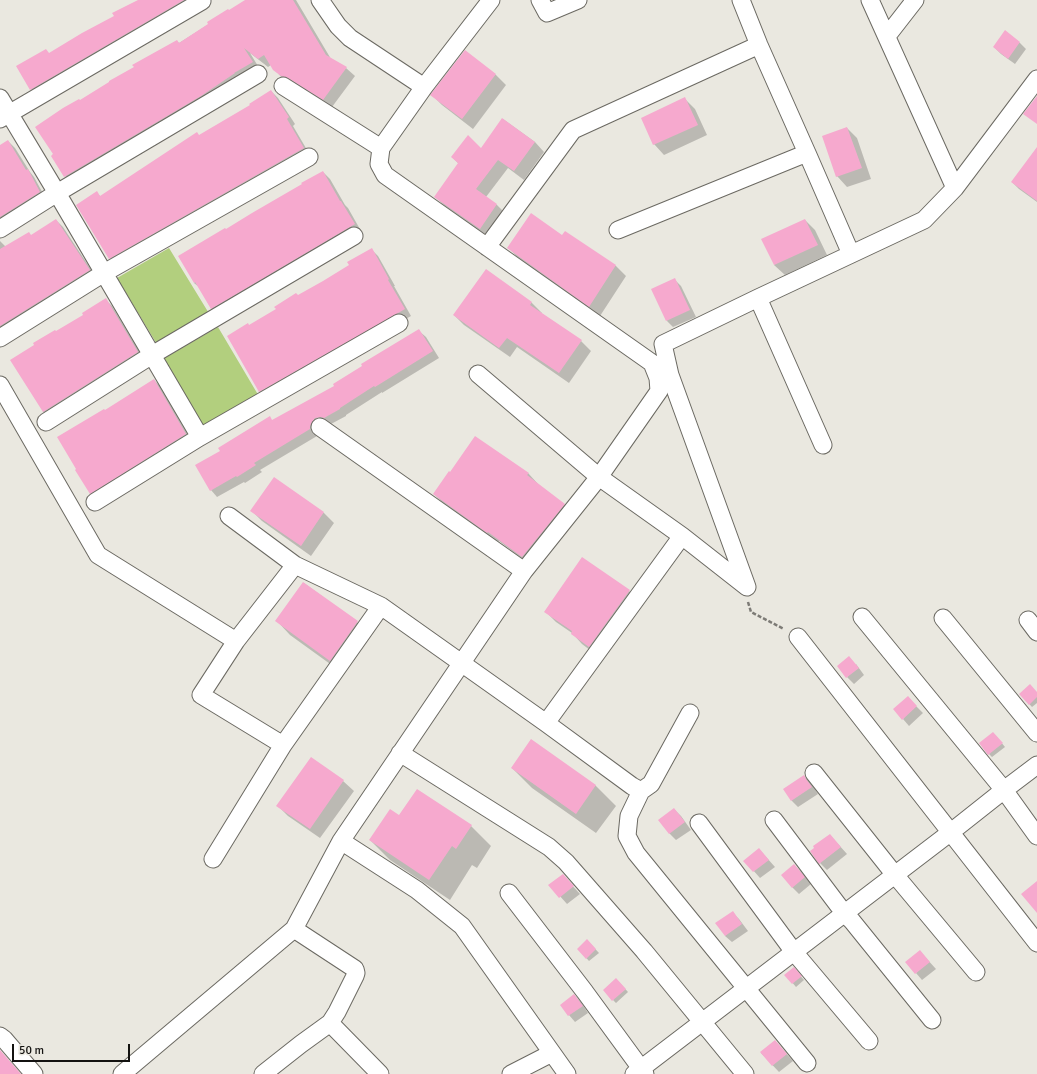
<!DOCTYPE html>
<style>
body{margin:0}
#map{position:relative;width:1037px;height:1074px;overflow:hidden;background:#eae8e0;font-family:Signika,sans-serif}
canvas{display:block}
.scale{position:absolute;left:12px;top:1044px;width:118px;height:18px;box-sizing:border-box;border:2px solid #131210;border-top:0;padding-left:5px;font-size:12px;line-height:14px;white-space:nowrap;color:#131210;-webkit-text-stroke:3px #eae8e0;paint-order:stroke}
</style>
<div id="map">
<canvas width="1037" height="1074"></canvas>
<div class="scale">50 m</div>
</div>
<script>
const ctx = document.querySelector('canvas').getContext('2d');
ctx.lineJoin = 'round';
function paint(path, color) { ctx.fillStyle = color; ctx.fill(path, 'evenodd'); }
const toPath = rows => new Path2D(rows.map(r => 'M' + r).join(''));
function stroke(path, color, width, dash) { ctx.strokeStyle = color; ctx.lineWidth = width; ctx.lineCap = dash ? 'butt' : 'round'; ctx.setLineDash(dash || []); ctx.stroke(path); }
paint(toPath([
 [169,248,210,315,158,346,117,278],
 [218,327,260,398,205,430,163,359]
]), '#b2cf7e');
paint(toPath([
 [141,0,202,0,38,96,31,89,50,54,115,16],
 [247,0,296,0,331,59,346,68,355,76,332,107,283,79,274,69,271,65,268,67,250,53,261,71,74,185,65,176,52,156,80,101,177,41,179,43],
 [1005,32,1020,43,1026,49,1015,64,1001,54,994,47],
 [465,52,496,75,506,85,473,129,442,105,432,95],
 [271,91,278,98,295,124,293,126,310,155,116,265,110,258,97,193,101,197,251,105],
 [685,99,695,109,707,135,664,155,654,144],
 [503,119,535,142,544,152,524,180,508,168,486,197,497,205,506,214,489,238,445,206,435,197,459,164,452,157,481,149],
 [847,128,857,138,871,179,847,187,837,176],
 [8,141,15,148,30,172,34,177,46,199,0,228,0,146],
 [1037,148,1037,202,1019,189,1012,182],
 [323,172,330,179,345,205,348,208,361,231,218,315,211,308,199,287,194,283,227,231],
 [56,220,63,227,96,277,0,334,0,241,6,247,32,236],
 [805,220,815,230,827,255,785,275,774,265],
 [563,236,616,266,626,276,600,316,518,258,508,247],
 [371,249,378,256,395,286,394,286,411,316,266,398,259,391,250,326,351,266],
 [675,280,681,286,696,317,673,327,667,321],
 [106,300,112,306,144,359,50,418,43,412,56,332,85,315],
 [531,302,542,313,541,313,581,341,591,351,569,383,517,347,510,357,464,325,454,315],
 [419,331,426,337,439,358,382,393,382,392,346,415,346,416,331,424,328,423,316,433,317,436,260,470,262,472,245,483,244,482,217,497,211,490,273,421,336,386],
 [154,380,161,387,192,441,97,500,90,493,105,412],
 [528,473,538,484,538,485,564,504,574,515,533,567,499,541,498,542,444,504,434,494],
 [274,479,324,513,334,523,311,556,262,521,252,511],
 [583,559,629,591,640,601,599,657,582,644,572,633,556,622,546,612],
 [304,583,357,622,371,636,344,674,290,635,277,621],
 [856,664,864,675,854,684,847,677],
 [1037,693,1037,703,1032,707,1020,694],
 [914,704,923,713,909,726,903,719],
 [996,736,1005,747,992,757,989,754],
 [512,768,595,785,616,806,596,833,532,788],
 [804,776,811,783,818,794,798,807,792,801,784,789],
 [343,781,354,791,320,838,288,816,278,806],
 [674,809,681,816,691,830,676,840,670,834,659,820],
 [400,817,471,826,491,846,477,868,472,865,450,900,390,860,370,840],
 [830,835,847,854,827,870,820,863],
 [759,849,775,867,760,878,745,861],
 [794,865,801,872,811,884,799,894,792,887],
 [569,882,580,894,567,904,550,885],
 [732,912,739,919,748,931,732,942,725,936],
 [587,940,599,953,589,961,578,949],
 [926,958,936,969,922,980,916,973],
 [797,972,804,980,796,987,786,975],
 [619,982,628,992,616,1003,613,1000],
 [574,995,581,1002,588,1013,575,1022,569,1015,561,1005],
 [775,1041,793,1061,779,1072,761,1053]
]), '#0003');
paint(toPath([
 [138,0,184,0,30,90,16,66,46,49,49,53,82,33,114,16,112,13],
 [245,0,293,0,326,55,347,67,323,100,288,78,281,76,273,70,264,55,258,59,244,48,253,62,234,73,235,73,201,96,64,177,51,156,53,154,35,127,63,108,79,99,80,100,109,82,109,81,134,67,132,65,177,40,179,43,208,24,207,22,228,9,229,10],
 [1005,30,1020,42,1008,59,993,47],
 [465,50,496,74,462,119,430,95],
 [271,90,289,117,287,119,304,148,109,259,76,205,97,191,100,196,197,132,199,135,250,105,249,104],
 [1037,96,1037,124,1023,114],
 [685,97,698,125,653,145,641,118],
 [502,118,535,142,514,171,498,160,476,189,497,204,480,229,434,197,458,163,451,157,468,135,481,148],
 [847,127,862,168,836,177,822,136],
 [8,140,26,170,28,169,40,192,0,217,0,145],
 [1037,147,1037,201,1011,182],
 [323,171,340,201,341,201,355,224,211,309,195,282,194,283,178,256,225,228,226,229,252,213,302,184,301,183],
 [531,213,562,235,565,231,616,265,589,307,507,248],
 [56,219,90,270,0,326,0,249,29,232,31,235],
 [805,219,818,245,774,265,761,239],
 [372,248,389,279,388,280,405,309,259,392,227,336,248,323,249,325,276,309,274,307,296,293,298,295,323,281,349,265,347,262],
 [486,269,532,302,530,305,582,340,559,373,507,338,499,348,453,315],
 [675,278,690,310,666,321,651,289],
 [106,298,138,352,43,412,10,360,34,345,33,343,55,330,56,331,83,315,82,313],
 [419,329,433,351,375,387,374,386,340,408,340,409,324,418,321,417,315,418,312,422,310,426,310,429,254,463,256,465,237,477,236,476,210,491,195,465,220,451,218,448,270,416,272,420,334,386,333,384,362,366,361,364],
 [154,379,186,434,90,494,75,470,76,469,57,437,104,409,105,410],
 [475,436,529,473,527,475,565,504,522,557,488,532,487,533,433,494,449,471,450,472],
 [274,477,324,512,301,546,250,511],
 [582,557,630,590,589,647,571,634,572,631,544,612],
 [303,582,358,621,330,661,275,621],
 [849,656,859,668,846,678,837,666],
 [1030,684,1037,692,1037,697,1029,705,1019,694],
 [908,696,917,706,902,720,893,709],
 [993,732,1003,743,988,755,979,743],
 [531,739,596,785,576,814,511,768],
 [311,757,344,780,310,829,276,806],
 [804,775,806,779,812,787,791,801,783,789],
 [417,789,472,825,456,849,452,846,429,880,369,840,390,809,399,815],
 [674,808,685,822,669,834,658,820],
 [830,834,841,847,819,864,810,851,814,848,813,846],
 [759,848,769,860,753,872,743,861],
 [794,864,805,877,792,888,781,875],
 [563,874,574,886,559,898,548,885],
 [1037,881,1037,913,1021,894],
 [733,911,742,924,725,936,715,923],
 [587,939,596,949,586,959,577,949],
 [920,950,930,962,915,974,905,962],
 [794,967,802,976,792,984,784,975],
 [616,978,626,989,612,1001,603,990],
 [574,994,583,1006,568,1016,560,1005],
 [775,1040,787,1054,772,1066,760,1052],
 [0,1050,21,1074,0,1074]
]), '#f6a9ce');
const minor = toPath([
 [320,0,338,26,350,38,424,87],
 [540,0,547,13,578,0],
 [870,0,955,188],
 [887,36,915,0],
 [283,86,381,148],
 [0,98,57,193,200,437],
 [0,119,202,1],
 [807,153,851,254],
 [0,229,57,193,258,74],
 [618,230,807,153,759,45,741,0],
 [487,247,573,130,759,45],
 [758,298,823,445],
 [0,338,104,273,309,157],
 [478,374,599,477,682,536,747,587],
 [0,385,98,555,236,641],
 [46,422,152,355,354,236],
 [320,427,524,571],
 [95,502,200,437,399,323],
 [229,516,295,565,381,606,546,723,632,786,641,791],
 [747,587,670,375,663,344,758,298,924,220,955,188,1037,79],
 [862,617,1004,790,1037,836],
 [943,618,1037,733],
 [1028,620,1037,632],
 [798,637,1037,943],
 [690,713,651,784,641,791,629,816,627,836,636,853,807,1063],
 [546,723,682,536],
 [283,745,201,695,236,641,295,565],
 [400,753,549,847,566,862,644,951,745,1074],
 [814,773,895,875,976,972],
 [774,820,844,913,852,921,932,1020],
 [699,823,794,952,869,1041],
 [341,841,417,890,462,926,567,1074],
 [213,859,283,745,381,606],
 [509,893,585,992,645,1074],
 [294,929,355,969,356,973,355,976,337,1012,330,1023,380,1074],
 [0,1036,4,1039,34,1074],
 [122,1074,294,929,341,841,524,571,599,477,659,391,658,378,652,363,385,175,379,164,381,148,424,87,491,0],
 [263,1074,301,1044,330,1023],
 [511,1074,552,1053],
 [634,1074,951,832,1004,790,1037,765]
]);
stroke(minor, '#6b6962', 19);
stroke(toPath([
 [748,602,751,612,784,629]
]), '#7d7b76', 2.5, [4, 2]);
stroke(minor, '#fff', 17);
</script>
